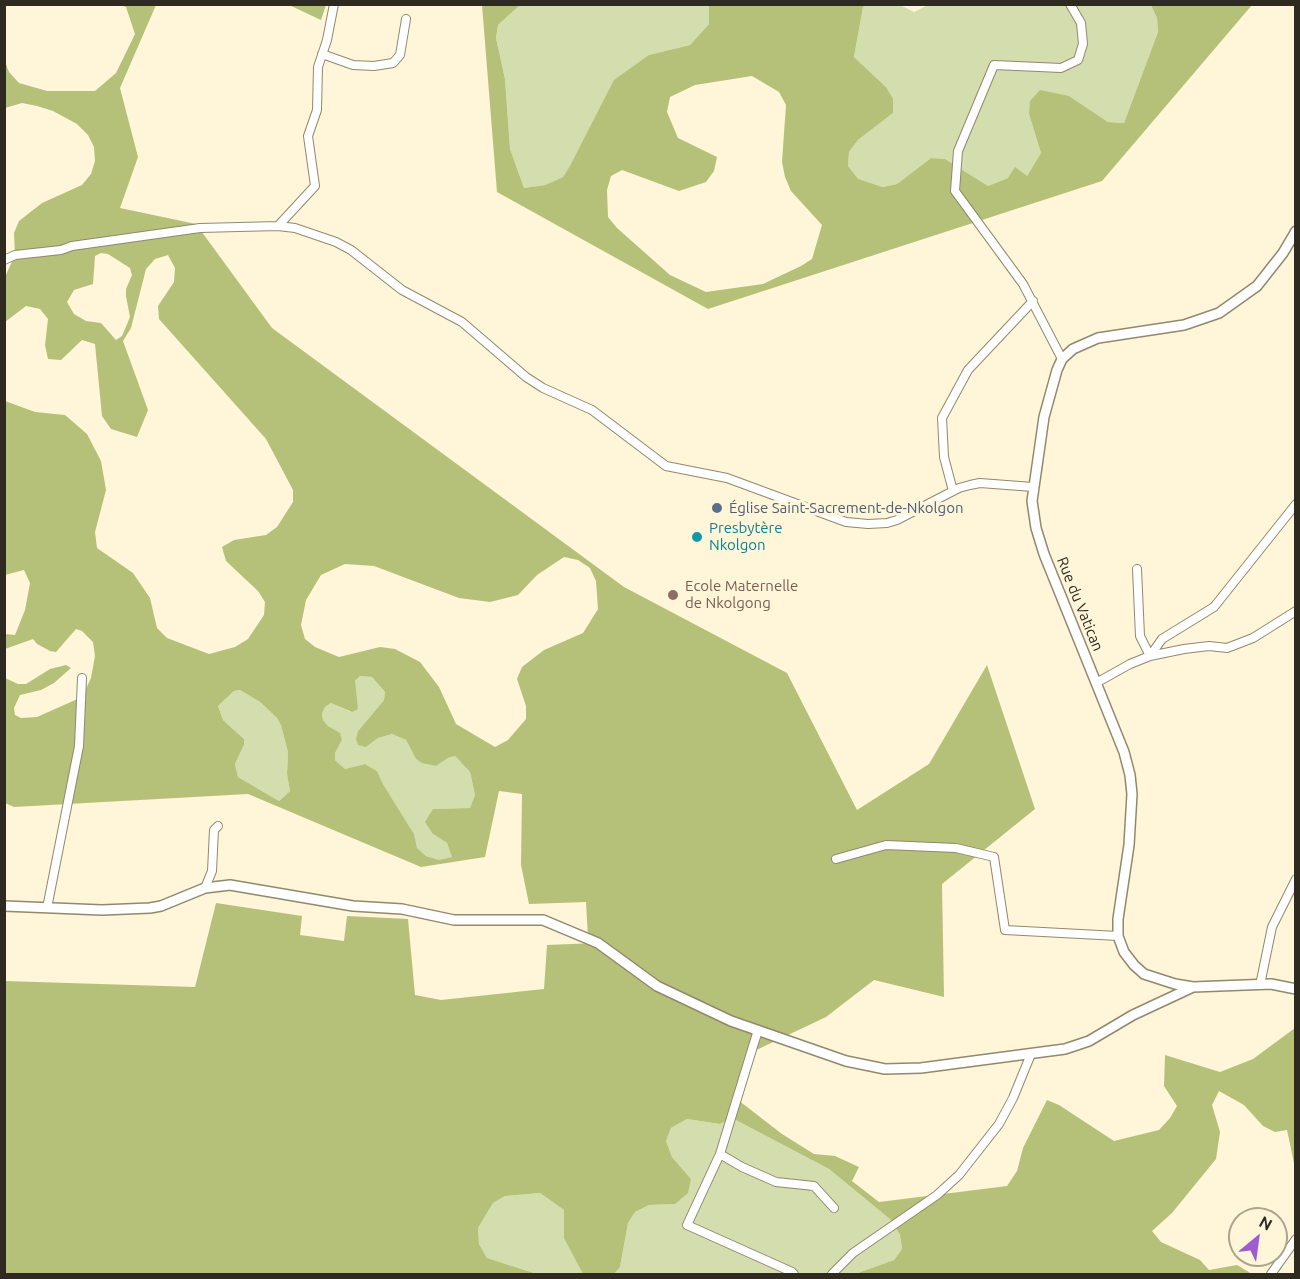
<!DOCTYPE html>
<meta charset="utf-8">
<style>
body{margin:0}
#map{position:relative;width:1300px;height:1279px;overflow:hidden;background:#fff5d8;font-family:Ubuntu,sans-serif}
canvas{display:block}
.frame{position:absolute;inset:0;border:6px solid #2e2a1f;pointer-events:none}
.north{position:absolute;left:1228px;top:1207px;width:60px;height:60px;box-sizing:border-box;background:#fff5d8;border:2px solid #aba48e;border-radius:50%;rotate:29deg;font-size:16px;font-weight:700;line-height:24px;text-align:center;color:#2e2a1f}
.north::after{content:'';display:block;margin:auto;width:21px;height:27px;background:#9c5cd2;clip-path:polygon(50% 0,100% 100%,50% 72%,0 100%)}
</style>
<div id="map">
<canvas width="1300" height="1279"></canvas>
<div class="frame"></div>
<div class="north">N</div>
</div>
<script>
const ctx = document.querySelector('canvas').getContext('2d');
ctx.lineJoin = 'round';
function paint(path, color) { ctx.fillStyle = color; ctx.fill(path, 'evenodd'); }
const toPath = rows => new Path2D(rows.map(r => 'M' + r).join(''));
function stroke(path, color, width, dash) { ctx.strokeStyle = color; ctx.lineWidth = width; ctx.lineCap = dash ? 'butt' : 'round'; ctx.setLineDash(dash || []); ctx.stroke(path); }
function label(font, color, halo, rows, align = 'center') {
  ctx.font = font + ' Ubuntu,sans-serif'; ctx.lineWidth = 6; ctx.setLineDash([]); ctx.textBaseline = 'middle'; ctx.strokeStyle = halo; ctx.fillStyle = color; for (const [text, x, y, turn = 0] of rows) {
    ctx.save(); ctx.translate(x, y); ctx.rotate((+turn || 0) * Math.PI / 180); ctx.textAlign = isNaN(turn) ? turn : align; if (halo) ctx.strokeText(text, 0, 0); ctx.fillText(text, 0, 0); ctx.restore();
  }
}
paint(toPath([
 [709,4,709,24,690,45,649,55,563,177,545,185,524,188,510,149,505,79,496,38,498,25,520,5],
 [930,4,1151,5,1157,18,1158,32,1124,123,1108,122,1069,96,1029,114,1041,153,1027,176,1008,178,988,186,945,159,931,158,897,184,883,187,857,179,848,166,849,152,858,140,893,113,886,87,854,57,863,7,866,5,900,5,914,12],
 [360,676,372,677,385,692,384,700,358,731,366,747,378,738,392,734,406,740,416,759,436,766,448,758,455,756,470,772,475,795,470,808,433,809,433,834,447,843,453,857,439,860,426,856,416,848,414,834,383,784,377,771,365,764,345,769,335,760,335,753,342,740,340,734,328,726,323,720,322,714,325,707,331,703,351,712,355,681],
 [240,690,260,702,277,718,281,724,288,752,287,774,290,791,279,801,238,777,235,764,244,745,244,739,223,720,218,706,234,691],
 [732,1118,829,1169,891,1220,900,1235,902,1249,894,1260,855,1274,614,1274,620,1267,628,1223,635,1212,649,1205,675,1204,691,1179,672,1157,666,1141,671,1128,687,1119,720,1124],
 [540,1193,564,1210,565,1238,583,1274,537,1274,487,1258,479,1244,478,1228,493,1203,505,1196]
]), '#d4ddae');
paint(toPath([
 [120,5,156,5,120,88,138,157,120,208,196,224,272,328,624,587,787,673,857,810,929,764,987,665,1035,809,942,884,944,997,874,980,826,1017,748,1054,738,1100,782,1134,814,1154,835,1156,859,1167,852,1181,879,1202,1007,1186,1017,1171,1023,1148,1047,1100,1059,1105,1114,1141,1159,1130,1170,1118,1177,1106,1164,1086,1165,1055,1220,1072,1253,1059,1295,1028,1295,1168,1287,1130,1275,1132,1263,1126,1244,1105,1219,1091,1212,1105,1220,1132,1216,1159,1172,1213,1152,1231,1161,1242,1200,1260,1209,1270,1237,1265,1252,1274,855,1274,894,1260,902,1249,900,1235,891,1220,829,1169,732,1118,720,1124,687,1119,671,1128,666,1141,672,1157,691,1179,688,1193,675,1204,649,1205,635,1212,628,1223,620,1267,614,1274,583,1274,564,1238,564,1210,540,1193,505,1196,493,1203,478,1228,479,1244,487,1258,537,1274,5,1274,5,981,195,987,216,903,302,916,300,935,344,941,347,916,408,919,415,995,441,1000,544,989,547,945,596,943,588,938,586,902,529,904,521,865,522,794,499,791,485,857,421,867,248,794,14,807,5,803,5,678,18,684,26,684,50,669,66,665,71,668,54,683,41,690,20,695,14,708,15,715,21,718,37,717,82,697,91,678,95,656,93,642,82,631,76,629,56,652,50,651,37,644,33,639,5,649,5,634,15,635,25,610,30,583,24,570,5,575,5,401,35,412,65,415,87,434,101,461,106,490,95,532,97,548,133,573,150,598,157,628,167,638,209,654,235,647,248,639,264,615,265,602,258,591,226,561,222,547,234,540,266,535,277,527,293,502,293,490,266,439,159,319,158,306,174,282,175,268,168,255,155,259,146,269,131,328,123,341,148,410,137,437,111,429,102,416,95,344,82,340,61,360,48,359,45,345,48,319,40,309,26,306,5,322,5,277,15,255,14,233,19,221,42,203,82,185,91,174,95,161,94,147,88,135,77,124,53,111,37,106,22,103,5,108,4,59,9,72,19,83,47,91,95,91,116,73,135,34,126,7],
 [101,253,108,254,130,268,132,275,126,289,126,296,130,317,122,336,116,340,101,323,86,321,74,314,67,302,74,290,93,284,95,256],
 [564,557,578,560,590,568,596,581,598,609,583,633,544,650,522,667,517,679,526,706,526,719,508,740,495,747,456,724,439,687,420,662,395,649,380,647,339,657,315,647,305,639,301,625,306,600,321,575,345,564,374,566,459,598,490,602,518,595,537,575],
 [360,676,372,677,385,692,384,700,358,731,356,739,358,745,366,747,378,738,392,734,406,740,416,759,422,763,436,766,448,758,455,756,470,772,475,795,470,808,433,809,425,822,433,834,447,843,452,857,439,860,426,856,417,848,414,834,383,784,377,771,365,764,345,769,335,760,335,753,342,740,340,733,328,726,323,720,322,714,325,707,331,703,352,712,358,709,355,681],
 [240,690,260,702,277,718,281,725,288,752,287,774,290,791,279,801,238,777,235,764,244,745,244,739,223,720,218,706,234,691],
 [289,5,326,5,321,20],
 [482,5,520,5,498,25,496,38,505,79,510,149,524,188,545,185,563,177,570,166,614,80,649,55,690,45,709,24,709,5,866,5,863,7,854,57,886,87,893,99,893,113,858,140,849,152,848,166,858,179,883,187,897,184,931,158,945,159,988,186,1008,178,1015,167,1027,176,1041,153,1029,114,1030,101,1040,90,1069,96,1108,122,1124,123,1158,32,1157,18,1151,5,1252,5,1102,181,708,309,497,192],
 [752,76,779,92,786,105,782,162,785,177,791,191,822,225,812,259,801,266,763,284,706,292,670,275,617,228,608,217,607,190,611,176,622,170,679,191,706,182,714,171,717,157,678,138,667,112,670,97,695,85]
]), '#b5c179');
const minor = toPath([
 [322,54,353,65,374,66,393,63,400,55,406,19],
 [278,226,315,186,308,136,317,110,318,67,327,40,334,4],
 [4,260,15,255,61,250,72,246,200,228,278,226,295,228,336,242,351,250,402,290,462,322,526,377,543,388,592,410,666,466,727,478,846,522,868,524,887,523,897,520,959,488,970,485,980,483,1033,487],
 [1062,359,1023,284,955,191,958,151,994,65,1061,68,1078,60,1083,44,1081,23,1070,4],
 [953,491,944,457,942,418,968,370,1033,301],
 [1137,569,1140,636,1150,656],
 [1150,656,1162,639,1214,607,1296,504],
 [1096,683,1130,664,1150,656,1184,649,1209,646,1227,648,1253,638,1296,611],
 [836,859,886,845,956,848,994,857,1005,930,1118,936],
 [205,888,212,871,214,830,218,826],
 [47,908,79,746,82,678],
 [1260,985,1272,927,1296,879],
 [758,1030,720,1154,687,1225,792,1272,794,1274],
 [720,1154,742,1167,776,1182,814,1186,834,1208],
 [832,1274,853,1253,937,1195,959,1175,999,1124,1013,1098,1031,1054],
 [1271,1274,1296,1239]
]);
const tertiary = toPath([
 [1296,231,1283,253,1257,286,1219,313,1184,325,1098,338,1073,349,1062,359,1057,370,1044,417,1032,501,1036,528,1044,554,1124,752,1130,775,1132,794,1129,845,1118,919,1118,936,1124,952,1134,965,1144,974,1175,984,1193,987,1271,984,1296,989],
 [4,906,102,910,150,908,161,906,205,888,230,885,353,906,402,909,454,920,543,920,598,943,657,986,731,1021,846,1061,885,1069,921,1068,1065,1049,1089,1041,1133,1015,1193,987]
]);
stroke(minor, '#91886e', 10);
stroke(tertiary, '#91886e', 12);
stroke(minor, '#fff', 8);
stroke(tertiary, '#fff', 9);
for (const [x, y, r, color] of [
 [717,508,6,"#5c6f8a"],
 [697,537,6,"#0f9aa8"],
 [673,595,6,"#8d6e63"]
]) { const dot = new Path2D(); dot.arc(x, y, r, 0, 2 * Math.PI); ctx.fillStyle = color; ctx.fill(dot); stroke(dot, '#fff5d8', 2); }
label('15px', '#4e5e75', '#fff5d8', [
 ["Église Saint-Sacrement-de-Nkolgon",729,508]
], 'left');
label('15px', '#0d838f', '#fff5d8', [
 ["Presbytère",709,528],
 ["Nkolgon",709,545]
], 'left');
label('15px', '#785e54', '#fff5d8', [
 ["Ecole Maternelle",685,586],
 ["de Nkolgong",685,603]
], 'left');
label('15px', '#2e2a1f', '#fff5d8', [
 ["Rue du Vatican",1080,604,68]
]);
</script>
